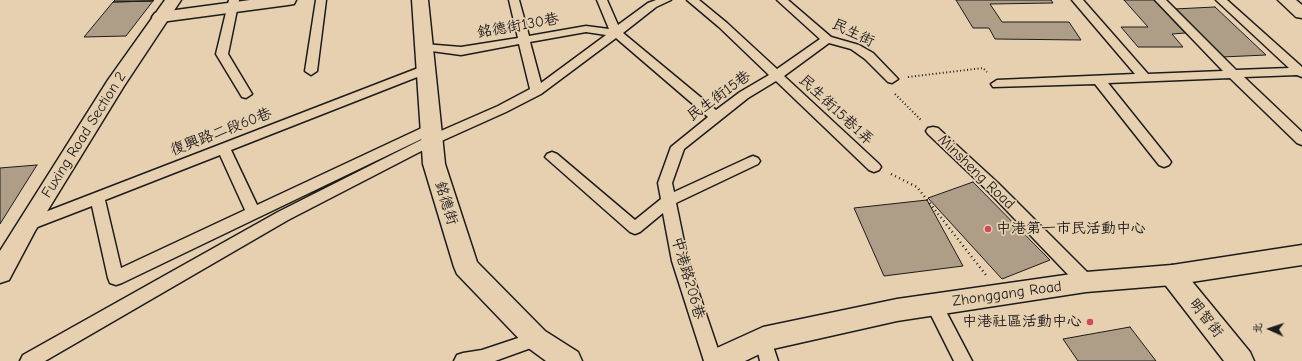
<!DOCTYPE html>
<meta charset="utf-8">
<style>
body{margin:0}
#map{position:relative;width:1302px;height:361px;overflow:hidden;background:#e7d0b0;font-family:"Comic Neue","LXGW WenKai TC",sans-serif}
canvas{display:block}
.north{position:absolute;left:1250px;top:309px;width:40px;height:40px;-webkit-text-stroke:3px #e7d0b0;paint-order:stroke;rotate:273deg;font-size:11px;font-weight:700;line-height:16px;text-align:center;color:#1c1c1c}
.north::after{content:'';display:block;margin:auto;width:14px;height:18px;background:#1c1c1c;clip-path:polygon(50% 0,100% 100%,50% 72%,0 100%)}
</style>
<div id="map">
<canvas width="1302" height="361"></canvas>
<div class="north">北</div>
</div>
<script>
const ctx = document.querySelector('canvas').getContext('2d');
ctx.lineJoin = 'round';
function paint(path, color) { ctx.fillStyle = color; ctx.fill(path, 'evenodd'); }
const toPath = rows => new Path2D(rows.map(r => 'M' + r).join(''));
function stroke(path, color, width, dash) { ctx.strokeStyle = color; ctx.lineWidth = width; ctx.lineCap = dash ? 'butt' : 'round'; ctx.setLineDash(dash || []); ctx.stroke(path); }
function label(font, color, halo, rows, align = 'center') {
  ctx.font = font + ' "Comic Neue","LXGW WenKai TC",sans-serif'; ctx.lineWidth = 3.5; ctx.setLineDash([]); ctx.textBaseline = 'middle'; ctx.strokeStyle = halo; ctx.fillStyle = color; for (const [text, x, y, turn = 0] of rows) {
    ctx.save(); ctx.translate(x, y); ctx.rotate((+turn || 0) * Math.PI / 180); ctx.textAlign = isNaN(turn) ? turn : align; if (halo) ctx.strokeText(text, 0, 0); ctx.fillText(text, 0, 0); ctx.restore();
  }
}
const building = toPath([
 [115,0,154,0,153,1,113,2,115,0],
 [956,0,1051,0,1053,3,990,4,1002,22,1069,22,1081,40,995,39,989,28,973,28,956,0],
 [1124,0,1154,0,1185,33,1172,34,1183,47,1138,47,1121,27,1148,27,1124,0],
 [153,1,126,36,84,37,113,2,153,1],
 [1215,7,1266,55,1222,57,1174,9,1215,7],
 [37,165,0,224,0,168,37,165],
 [973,182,1050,260,1002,279,928,198,973,182],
 [927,200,963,266,884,276,854,208,927,200],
 [1130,327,1156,361,1078,361,1063,339,1130,327]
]);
paint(building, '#ae9e87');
stroke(building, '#1c1c1c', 1);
const service = toPath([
 [229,0,239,0,228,54,252,94,246,98,242,97,216,54,229,0],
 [316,0,326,0,317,71,311,75,305,71,316,0],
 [509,0,519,0,529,36,586,26,609,29,597,0,607,0,618,25,648,3,656,0,671,0,656,7,623,33,716,110,740,92,769,75,719,27,687,0,699,0,727,23,777,69,820,39,777,0,788,0,831,37,859,45,873,53,898,79,892,83,888,82,865,59,851,49,829,43,784,76,879,164,881,167,879,170,874,172,869,170,776,81,748,98,684,149,672,183,674,192,748,158,753,156,758,158,760,161,758,164,676,203,688,261,722,361,704,361,672,261,663,213,640,232,635,234,630,232,545,157,547,154,552,152,557,154,635,220,661,199,658,183,671,147,708,117,616,38,541,94,506,112,437,143,288,220,45,361,20,361,23,355,278,212,427,137,498,106,530,89,519,44,461,55,424,50,418,47,424,44,461,47,518,38,509,0],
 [586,32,606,35,541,83,530,42,586,32],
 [1072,0,1083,0,1148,74,1223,71,1155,0,1166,0,1236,70,1289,68,1216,0,1227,0,1302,67,1302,77,1297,75,1244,77,1302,132,1302,145,1297,143,1230,78,1108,83,1169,159,1171,162,1169,165,1164,167,1159,165,1095,84,993,87,991,84,997,80,1135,74,1072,0],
 [426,65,432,69,430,72,231,150,257,205,426,126,436,126,438,129,436,132,122,283,116,285,110,283,108,278,92,206,27,231,22,229,20,225,22,221,426,65],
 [220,155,245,210,121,268,105,200,220,155],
 [933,127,938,128,998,183,1092,277,1094,282,1092,287,1086,289,1080,287,988,191,928,134,926,131,928,128,933,127],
 [934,298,940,300,972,361,954,361,926,305,928,300,934,298],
 [536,332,542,334,544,339,542,344,495,361,454,361,457,355,463,353,482,350,536,332],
 [763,332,769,334,778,361,760,361,755,339,757,334,763,332]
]);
const minor = toPath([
 [250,0,296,0,294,4,288,5,161,22,155,21,152,17,155,13,161,12,250,0],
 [412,0,428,0,445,164,477,262,545,331,578,352,582,361,546,361,527,347,457,274,454,267,423,164,412,0],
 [1278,0,1296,0,1302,5,1302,18,1296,17,1278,0],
 [1172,265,1181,268,1250,352,1254,361,1224,361,1163,282,1160,275,1163,268,1172,265]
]);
const tertiary = toPath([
 [165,0,181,0,124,86,35,231,9,280,0,283,0,251,108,80,165,0],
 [1302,245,1302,265,1172,285,1086,292,897,321,768,350,745,361,704,361,708,352,763,327,897,299,1086,272,1172,265,1302,245]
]);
stroke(service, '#1c1c1c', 3);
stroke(minor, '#1c1c1c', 3);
stroke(tertiary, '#1c1c1c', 3);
stroke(toPath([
 [908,77,983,68,987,72],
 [895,94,921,120]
]), '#1c1c1c', 2, [1, 2.5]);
stroke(toPath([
 [891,174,917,187,986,275]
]), '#1c1c1c', 2.5, [1, 3.5]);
paint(service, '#e7d0b0');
paint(minor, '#e7d0b0');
paint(tertiary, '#e7d0b0');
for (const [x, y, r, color] of [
 [988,229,4,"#d1495b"],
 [1090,322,4,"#d1495b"]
]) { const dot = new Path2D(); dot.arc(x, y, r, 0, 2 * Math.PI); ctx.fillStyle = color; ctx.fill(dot); stroke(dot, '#e7d0b0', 1.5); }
label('15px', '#1c1c1c', '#e7d0b0', [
 ["銘德街130巷",518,26,-10],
 ["民生街",853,33,26],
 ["民生街15巷",719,96,-36],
 ["民生街15巷1弄",836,110,43],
 ["復興路二段60巷",221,132,-21],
 ["Fuxing Road Section 2",84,135,-58],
 ["Minsheng Road",976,172,44],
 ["銘德街",446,203,73],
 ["中港路206巷",688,278,74],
 ["Zhonggang Road",1007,294,-8],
 ["明智街",1206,318,52]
]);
label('15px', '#1c1c1c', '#e7d0b0', [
 ["中港第一市民活動中心",996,229],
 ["中港社區活動中心",1082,322,"right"]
], 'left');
</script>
